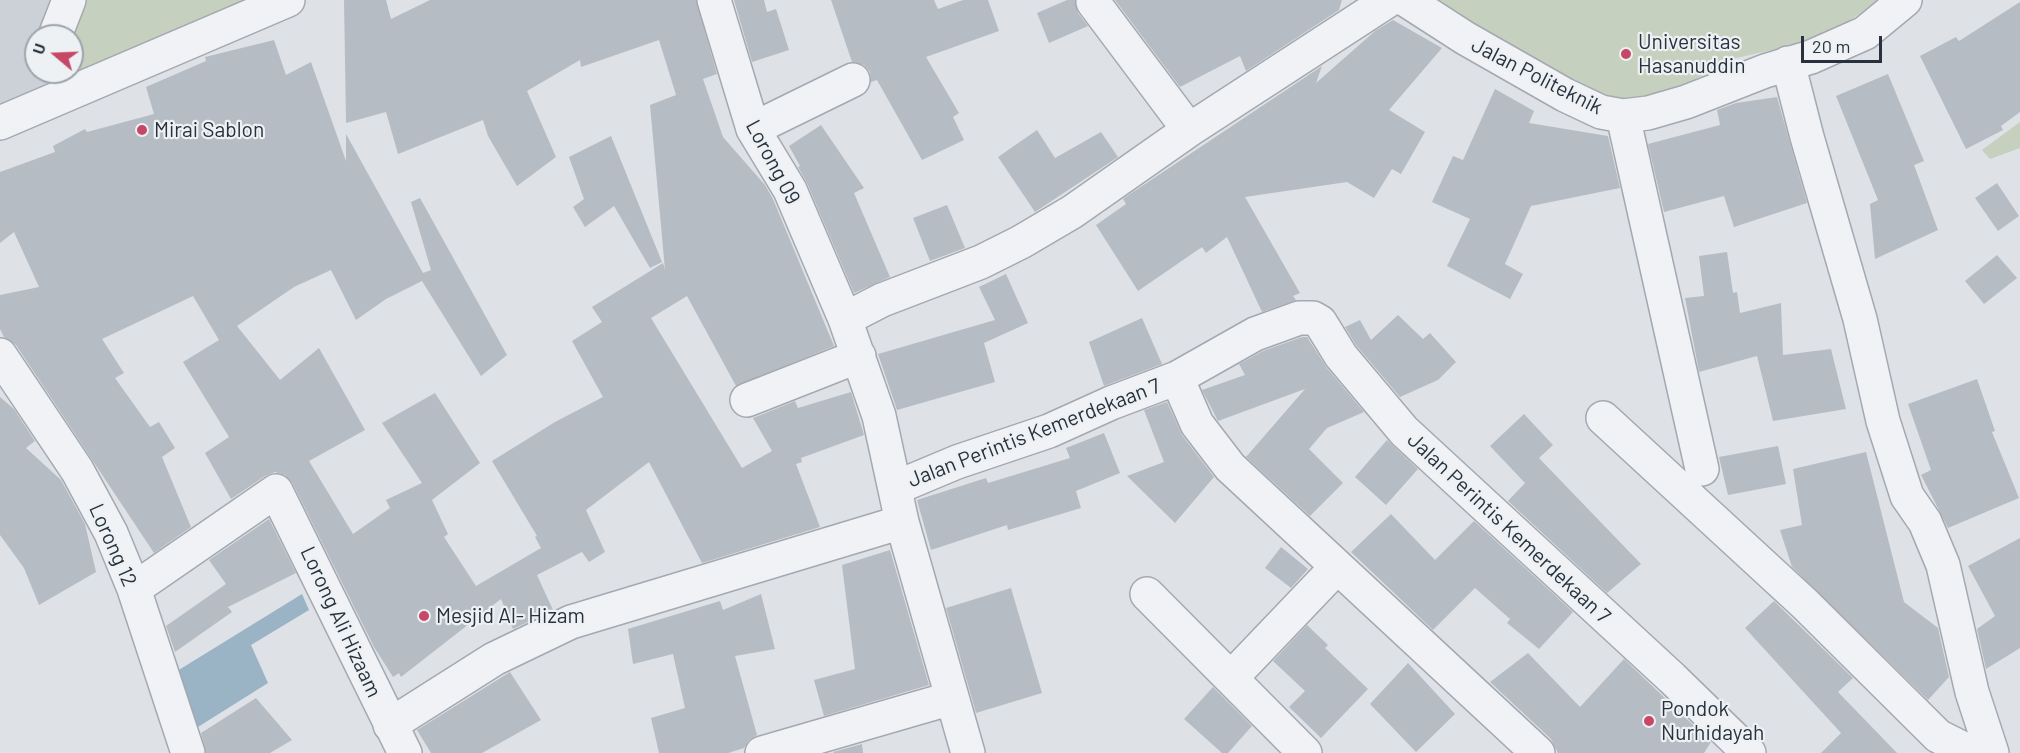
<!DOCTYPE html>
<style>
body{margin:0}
#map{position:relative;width:2020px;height:753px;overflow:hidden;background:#dee2e7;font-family:Barlow,sans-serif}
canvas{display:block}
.north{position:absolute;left:24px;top:24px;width:60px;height:60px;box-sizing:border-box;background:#edf1f4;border:2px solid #9ea4ab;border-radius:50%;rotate:289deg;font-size:16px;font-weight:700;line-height:24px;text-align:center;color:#28313d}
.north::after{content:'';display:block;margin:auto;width:21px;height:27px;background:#c64866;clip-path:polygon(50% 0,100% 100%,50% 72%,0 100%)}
.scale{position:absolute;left:1801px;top:36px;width:81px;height:27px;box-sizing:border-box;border:3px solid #28313d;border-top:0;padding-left:8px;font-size:18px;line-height:21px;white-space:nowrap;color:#28313d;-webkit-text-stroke:4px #edf1f4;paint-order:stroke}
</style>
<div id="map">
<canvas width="2020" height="753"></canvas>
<div class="north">U</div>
<div class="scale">20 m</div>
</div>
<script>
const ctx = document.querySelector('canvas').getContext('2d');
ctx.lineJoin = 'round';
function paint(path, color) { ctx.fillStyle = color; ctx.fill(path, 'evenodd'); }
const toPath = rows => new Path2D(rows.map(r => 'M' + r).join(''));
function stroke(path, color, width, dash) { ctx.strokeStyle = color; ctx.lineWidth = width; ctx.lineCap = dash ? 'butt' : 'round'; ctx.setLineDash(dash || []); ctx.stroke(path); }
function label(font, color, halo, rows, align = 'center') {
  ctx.font = font + ' Barlow,sans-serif'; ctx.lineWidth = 4.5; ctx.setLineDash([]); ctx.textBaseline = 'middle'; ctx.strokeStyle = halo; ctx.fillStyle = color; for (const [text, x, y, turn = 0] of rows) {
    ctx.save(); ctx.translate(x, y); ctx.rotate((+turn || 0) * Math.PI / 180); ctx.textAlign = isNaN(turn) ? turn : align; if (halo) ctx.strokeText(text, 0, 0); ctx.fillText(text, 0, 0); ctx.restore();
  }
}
paint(toPath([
 [0,0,270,0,0,109],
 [36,36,72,36,72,72,36,72]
]), '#ccd1d8');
paint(toPath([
 [79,0,261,0,66,84,68,72,72,72,72,44],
 [1419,0,1880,0,1822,39,1736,58,1653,101,1599,98],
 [2020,122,2020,148,1990,159,1982,150]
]), '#c5d0bf');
paint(toPath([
 [302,594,309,610,251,645,268,683,190,732,169,676]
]), '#9ab3c5');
paint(toPath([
 [344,0,386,0,391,19,430,0,696,0,717,74,703,79,723,137,765,185,773,199,834,346,736,386,687,296,651,318,742,468,772,451,753,418,795,401,798,408,851,392,864,435,801,458,802,462,796,464,820,527,702,563,649,462,586,510,605,552,589,562,582,552,537,575,553,610,513,629,501,599,401,677,399,673,393,677,374,647,292,482,285,475,275,472,265,476,231,499,205,453,229,437,183,362,219,340,193,296,102,339,124,373,115,378,150,427,159,422,175,448,162,457,191,527,154,553,16,345,4,337,0,329,0,295,39,287,14,232,0,243,0,172,55,152,53,146,85,129,87,132,154,114,146,87,206,61,205,57,274,40,286,75,311,62,346,161,346,134,423,273,431,270,411,202,420,198,507,355,481,376,422,281,386,299,356,320,331,270,294,287,237,326,280,380,319,348,365,430,309,461,353,534,390,508,386,500,422,483,382,423,435,393,480,463,432,500,448,534,444,537,476,586,541,548,535,537,537,536,492,461,555,422,603,397,572,341,602,322,592,307,663,263,665,270,650,105,676,95,659,40,581,67,580,60,527,91,556,157,517,186,488,136,483,120,398,154,386,112,346,123],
 [734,0,764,0,767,12,776,9,789,50,752,62],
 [831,0,934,0,938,9,963,0,988,0,999,31,926,57,959,113,953,117,964,140,922,160,877,80,871,82,870,72,864,65,852,62],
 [1067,0,1075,0,1078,13,1088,26,1049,43,1037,13],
 [1115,0,1342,0,1339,10,1246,71,1240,56,1180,87],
 [2020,2,2020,112,2001,126,2003,130,1966,149,1920,56,1956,37,1959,41],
 [1393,20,1442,48,1389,110,1425,132,1401,174,1392,169,1374,198,1347,182,1245,197,1300,293,1293,296,1296,300,1262,312,1227,237,1206,253,1202,247,1138,291,1096,225,1126,204,1123,199,1127,196,1322,66,1316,83,1375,31],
 [1888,74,1924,161,1914,165,1938,230,1875,259,1870,204,1878,200,1836,96],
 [1495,89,1534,111,1529,123,1608,136,1620,188,1531,206,1505,264,1523,274,1510,299,1447,266,1470,219,1432,202,1453,156,1463,160],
 [1777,97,1807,203,1734,227,1724,196,1664,212,1648,144,1720,125,1717,110,1736,103],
 [821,125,864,188,854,193,890,277,854,293,807,183,798,167,800,166,789,146],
 [1037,130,1055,158,1101,132,1118,157,1035,212,998,157],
 [611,136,662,262,650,268,614,206,585,227,573,207,584,199,569,157],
 [1997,183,2019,216,1998,231,1975,198],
 [947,205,965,248,930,261,913,218],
 [1727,252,1733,293,1737,292,1740,313,1781,303,1783,355,1831,349,1846,409,1773,421,1757,356,1699,372,1685,298,1704,296,1699,256],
 [1997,255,2017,278,1984,304,1965,281],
 [1006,274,1028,323,984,343,995,382,897,410,878,354,995,320,979,287],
 [1398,315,1423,339,1430,333,1456,362,1438,380,1400,397,1356,345,1345,327,1360,320,1371,340],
 [1142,318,1162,364,1104,386,1089,342],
 [1302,337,1307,337,1327,368,1364,412,1327,428,1309,449,1343,483,1310,516,1246,457,1305,389,1218,421,1202,390,1245,375,1239,364,1263,351],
 [1977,379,1995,431,1992,432,2019,498,1948,528,1921,475,1931,470,1908,404],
 [0,397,14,409,35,441,26,448,61,480,85,524,96,572,39,605,24,568,0,535],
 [1167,402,1182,435,1214,477,1175,523,1127,476,1164,462,1144,410],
 [1524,414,1553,445,1539,458,1641,564,1607,593,1508,501,1525,483,1490,446],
 [1104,433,1120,473,1076,491,1081,508,1008,530,1007,525,931,550,917,500,986,478,988,483,1070,458,1066,448],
 [1387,440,1418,469,1386,505,1355,477],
 [1778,446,1786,484,1728,495,1719,457],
 [1866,452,1904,602,1938,628,1949,677,1928,700,1792,567,1780,530,1802,525,1793,469],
 [1391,514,1435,560,1474,521,1573,612,1539,649,1507,623,1510,619,1475,588,1433,630,1351,552],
 [269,519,296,573,228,607,232,612,175,652,166,626,226,584,209,560],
 [2020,538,2020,648,1986,669,1977,629,1995,616,1968,566],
 [1281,547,1308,569,1291,588,1265,568],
 [890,550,929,685,824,716,814,680,855,669,842,565],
 [1011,588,1042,693,976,713,946,608],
 [761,594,775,649,735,656,757,735,749,740,744,748,728,753,659,753,651,718,685,708,673,654,633,664,628,629,720,601,723,610],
 [1774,601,1853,678,1838,692,1897,753,1821,753,1841,733,1745,628],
 [1307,625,1328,645,1325,648,1368,689,1321,738,1289,707,1305,691,1273,661],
 [1528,653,1580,707,1624,659,1711,742,1704,753,1558,753,1551,739,1490,682],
 [1408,663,1455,714,1416,752,1370,704],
 [510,672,541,720,482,753,431,753,417,730],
 [1213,687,1252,726,1228,753,1222,753,1184,719],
 [256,698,292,740,270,753,206,753,201,733],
 [862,744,863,753,834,753,833,752]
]), '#b5bcc3');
const minor = toPath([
 [714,0,753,129,790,190,845,319,879,416,902,522,968,753],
 [1406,0,1465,38,1565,95,1601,112,1623,116,1648,113,1686,102,1765,71,1811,57,1865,33,1905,0],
 [1093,2,1189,130],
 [55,36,69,0],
 [1788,63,1807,137,1860,319,1883,421,1907,496,1925,522,1943,565,1972,692,1992,753],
 [1623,116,1702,469],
 [0,123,288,0],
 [753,129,853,80],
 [845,319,882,300,981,262,1021,242,1072,212,1189,130,1389,0],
 [0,355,77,470,111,533,134,589,188,753],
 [1177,378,1197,424,1230,467,1538,753],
 [747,400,859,356],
 [1603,418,1805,604,1938,736,1972,753],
 [895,488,957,462,1049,431,1111,403,1177,378,1255,334,1299,318,1313,318,1320,322,1341,356,1404,431,1672,678,1749,753],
 [134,589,276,491,405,753],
 [1147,594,1305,753],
 [1231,678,1337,567],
 [390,725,494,659,571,622,902,522],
 [762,753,952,698]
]);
stroke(minor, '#a4a9b1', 36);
stroke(minor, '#f0f2f5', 33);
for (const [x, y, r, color] of [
 [1626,54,6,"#c64866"],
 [142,130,6,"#c64866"],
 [424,616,6,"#c64866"],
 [1649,721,6,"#c64866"]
]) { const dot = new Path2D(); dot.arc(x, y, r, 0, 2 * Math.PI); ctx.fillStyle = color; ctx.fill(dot); stroke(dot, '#edf1f4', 2); }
label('21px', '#28313d', '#edf1f4', [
 ["Universitas",1638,42],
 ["Hasanuddin",1638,66],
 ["Mirai Sablon",154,130],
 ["Mesjid Al- Hizam",436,616],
 ["Pondok",1661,709],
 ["Nurhidayah",1661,733]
], 'left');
label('21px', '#28313d', '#edf1f4', [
 ["Jalan Politeknik",1537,76,27],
 ["Lorong 09",773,162,62],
 ["Jalan Perintis Kemerdekaan 7",1034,433,-21],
 ["Jalan Perintis Kemerdekaan 7",1509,528,43],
 ["Lorong 12",113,545,66],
 ["Lorong Ali Hizaam",341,622,65]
]);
</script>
